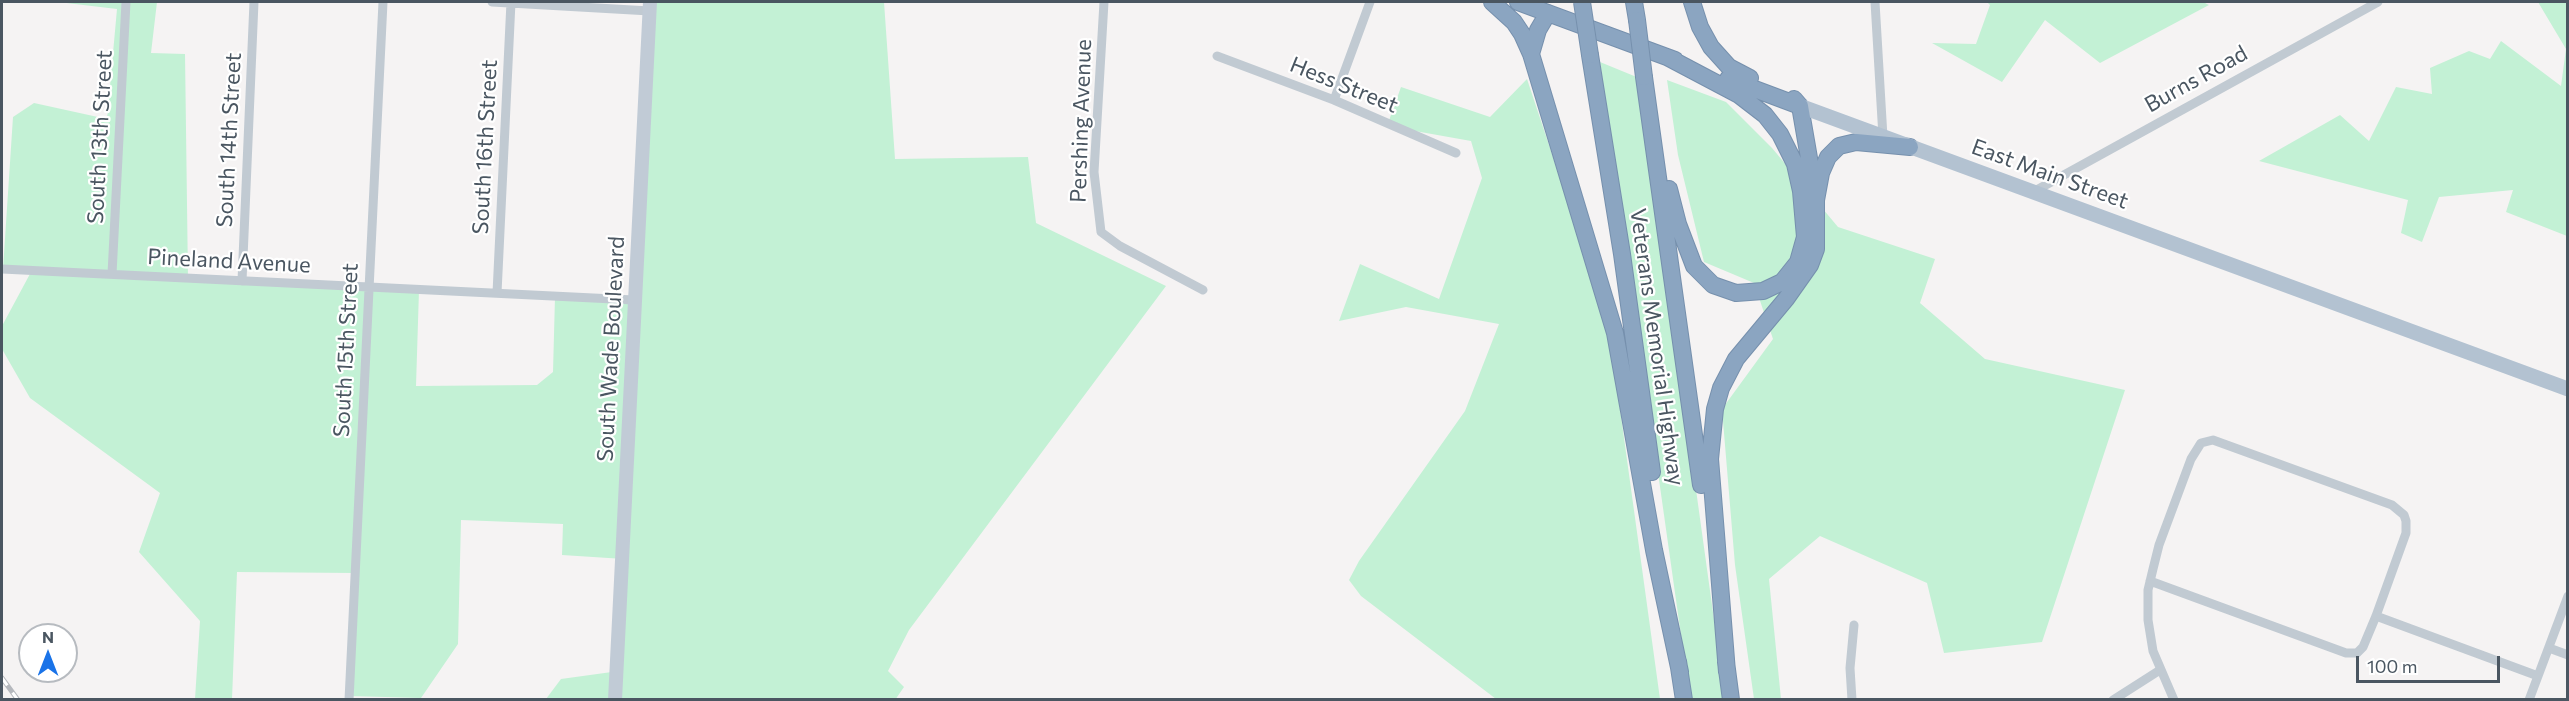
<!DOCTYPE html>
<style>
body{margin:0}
#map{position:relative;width:2569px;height:701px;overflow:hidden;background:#f5f3f3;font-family:Commissioner,sans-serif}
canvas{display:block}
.frame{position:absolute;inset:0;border:3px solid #4a5661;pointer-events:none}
.north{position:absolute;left:18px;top:623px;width:60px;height:60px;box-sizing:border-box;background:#fff;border:2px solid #b7bbc0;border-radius:50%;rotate:0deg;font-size:16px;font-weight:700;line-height:24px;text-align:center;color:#4a5661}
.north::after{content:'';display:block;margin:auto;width:21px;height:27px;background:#1a73e8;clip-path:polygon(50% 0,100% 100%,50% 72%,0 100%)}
.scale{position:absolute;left:2356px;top:656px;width:144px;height:27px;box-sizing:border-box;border:3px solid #4a5661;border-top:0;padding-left:8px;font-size:18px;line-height:21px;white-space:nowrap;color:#4a5661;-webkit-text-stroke:4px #fff;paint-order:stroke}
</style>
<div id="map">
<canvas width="2569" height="701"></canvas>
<div class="frame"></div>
<div class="north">N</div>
<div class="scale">100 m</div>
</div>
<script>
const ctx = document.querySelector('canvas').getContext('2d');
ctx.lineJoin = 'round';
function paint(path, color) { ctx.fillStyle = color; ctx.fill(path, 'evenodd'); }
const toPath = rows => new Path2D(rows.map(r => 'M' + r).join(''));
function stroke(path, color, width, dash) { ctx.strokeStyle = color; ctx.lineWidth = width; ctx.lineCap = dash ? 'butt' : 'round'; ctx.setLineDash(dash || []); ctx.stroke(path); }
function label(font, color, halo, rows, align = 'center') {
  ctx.font = font + ' Commissioner,sans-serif'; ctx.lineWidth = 4.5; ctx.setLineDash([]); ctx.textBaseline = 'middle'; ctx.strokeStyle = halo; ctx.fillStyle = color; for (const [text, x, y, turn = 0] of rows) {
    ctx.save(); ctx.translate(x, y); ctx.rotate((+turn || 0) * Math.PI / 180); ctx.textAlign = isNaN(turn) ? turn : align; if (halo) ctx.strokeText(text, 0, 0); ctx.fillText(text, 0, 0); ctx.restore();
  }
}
paint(toPath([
 [58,2,157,2,151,53,185,54,188,279,419,290,416,386,537,385,553,372,555,297,638,298,655,2,884,2,895,159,1028,157,1036,223,1166,286,909,630,888,671,904,687,895,700,546,699,561,679,619,671,624,559,562,555,563,524,461,520,458,644,421,698,349,696,354,573,237,572,232,699,195,699,200,621,139,552,160,493,30,398,2,349,2,326,31,272,3,269,13,117,34,103,107,119,117,9],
 [1987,2,2203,2,2209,5,2100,63,2045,20,2002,82,1932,43,1976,44,1990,5],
 [2538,2,2567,2,2567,236,2506,212,2513,190,2439,197,2422,242,2401,233,2408,200,2259,161,2340,115,2369,141,2396,87,2432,94,2430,68,2469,51,2490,59,2501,41,2561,86,2566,49],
 [1600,62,1639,78,1725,699,1690,699],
 [1527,79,1608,322,1660,699,1496,699,1361,596,1349,580,1359,561,1465,411,1499,324,1406,307,1339,321,1360,264,1439,299,1482,178,1471,141,1387,126,1401,87,1490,117],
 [1667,80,1726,102,1772,148,1838,227,1935,259,1920,303,1985,359,2125,390,2042,642,1944,653,1927,583,1820,536,1769,579,1781,699,1754,699,1735,565,1722,409,1773,339,1754,283,1704,262,1678,155]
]), '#c3f1d5');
const highway = toPath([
 [1492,2,1514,22,1522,34,1531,54],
 [1518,2,1675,60],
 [1634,2,1637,20],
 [1692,2,1700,27,1711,47,1729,67,1750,78],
 [1548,13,1538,30,1531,54,1615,333,1654,550,1680,672],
 [1590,55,1622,254,1652,472],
 [1667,57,1739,95,1765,115,1780,134,1795,164,1801,191,1805,237,1798,262,1782,282,1763,291,1736,293,1713,285,1694,266,1678,224,1669,189],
 [1644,77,1701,485],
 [1728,79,1800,106],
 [1794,99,1800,106,1814,187],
 [1678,661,1684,700],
 [1726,662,1731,700],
 [1727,672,1710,459,1715,409,1721,388,1736,359,1786,299,1810,265,1816,249,1816,200,1821,173,1828,157,1839,146,1856,142,1910,147]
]);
stroke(highway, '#7690ad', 18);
stroke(toPath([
 [492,2,650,11],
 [1104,2,1094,172,1101,232,1120,246,1203,290],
 [1875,2,1883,137],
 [1217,56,1334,100,1456,153],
 [1334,100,1370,2],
 [2033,192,2378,2],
 [2,269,634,300],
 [112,274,126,2],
 [242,281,254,2],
 [497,293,511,2],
 [2150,581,2346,653,2357,653,2363,647,2376,616,2406,533,2406,521,2404,515,2392,505,2213,440,2201,443,2191,459,2159,545,2153,569,2148,590,2148,620,2153,651,2174,700],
 [2376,616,2538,676],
 [2549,648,2568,655],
 [349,700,383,2],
 [1852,700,1850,668,1854,625],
 [2113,700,2160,670],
 [2529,700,2568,596]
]), '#c1cad2', 9);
stroke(toPath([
 [615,700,650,2]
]), '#c1cbd6', 14);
stroke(toPath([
 [1800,106,2568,389]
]), '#b3c2d1', 15);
stroke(highway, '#8ba5c1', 16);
const rail = toPath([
 [2,678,18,700]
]);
stroke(rail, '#b5b8bd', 5);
stroke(rail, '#fff', 3, [9]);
const highwayBridge = toPath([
 [1582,2,1590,55],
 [1637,20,1644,77]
]);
stroke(highwayBridge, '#7690ad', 18, []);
stroke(highwayBridge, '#8ba5c1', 16);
label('22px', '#4a5661', '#fff', [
 ["Burns Road",2196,79,-29],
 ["Hess Street",1344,85,22],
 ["Pershing Avenue",1081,121,-88],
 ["South 13th Street",100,137,-87],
 ["South 14th Street",229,140,-87],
 ["South 16th Street",485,147,-87],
 ["East Main Street",2050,174,20],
 ["Pineland Avenue",229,261,3],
 ["Veterans Memorial Highway",1657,347,82],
 ["South Wade Boulevard",611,349,-87],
 ["South 15th Street",346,350,-87]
]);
</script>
